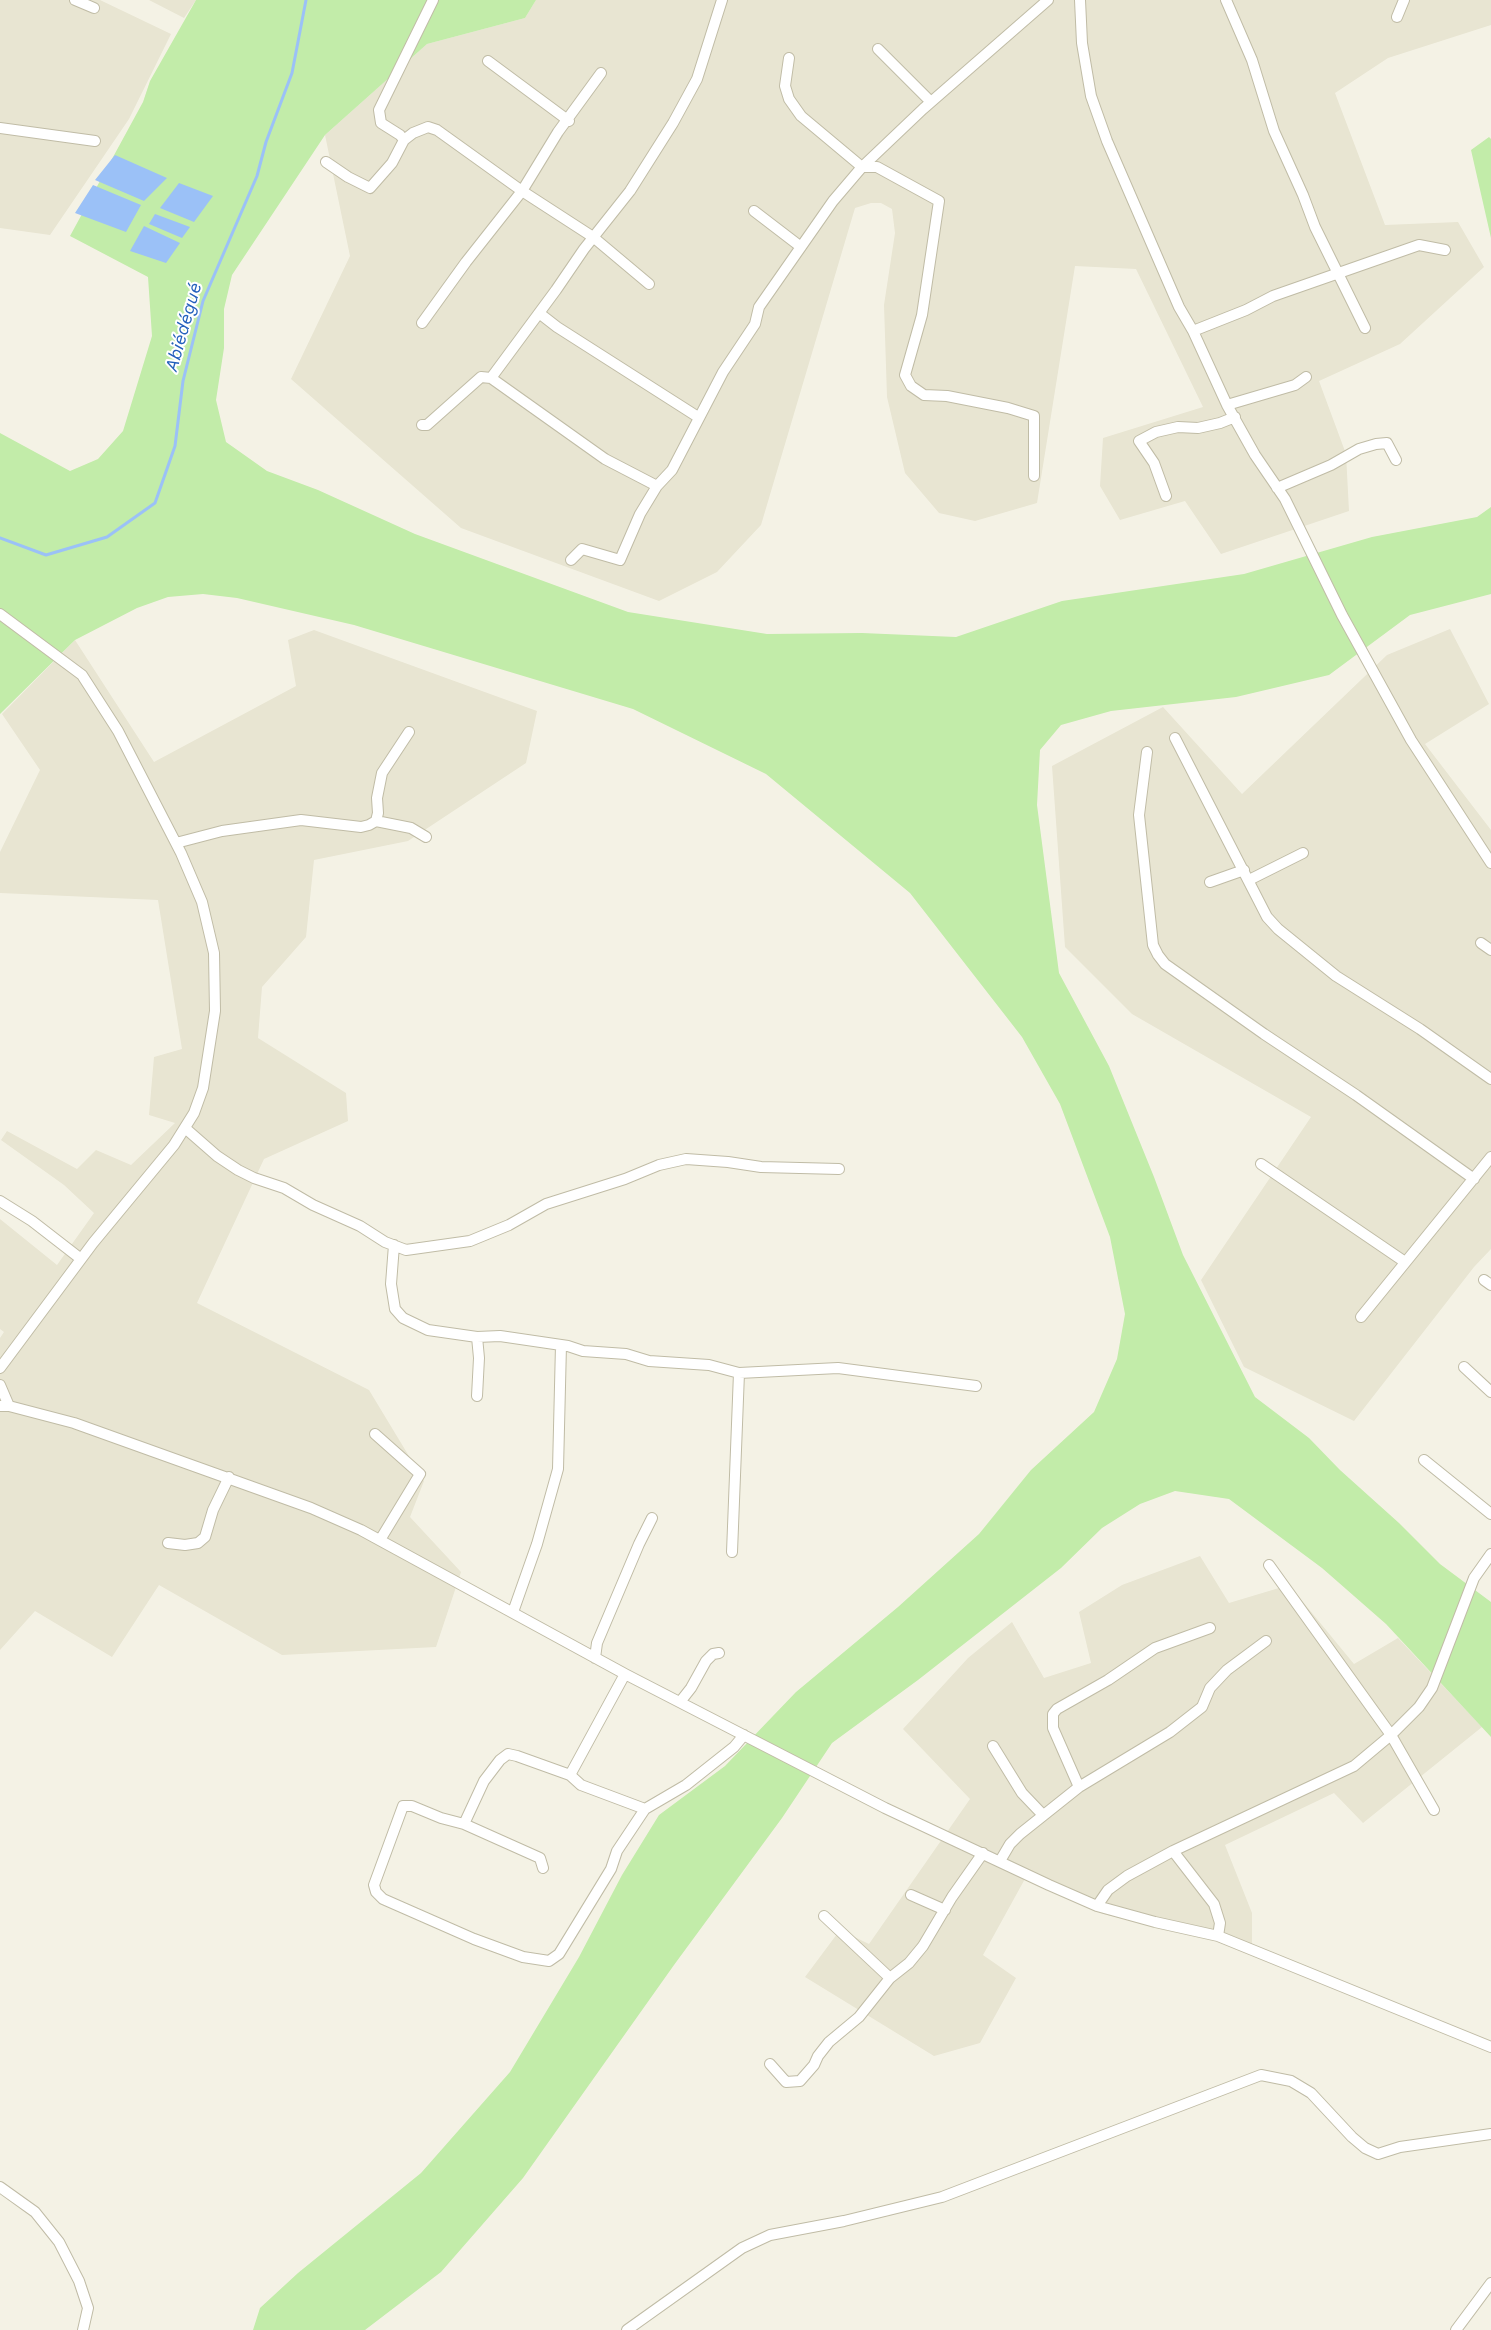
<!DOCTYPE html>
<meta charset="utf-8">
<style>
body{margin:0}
canvas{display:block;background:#f4f2e5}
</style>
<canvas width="1491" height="2330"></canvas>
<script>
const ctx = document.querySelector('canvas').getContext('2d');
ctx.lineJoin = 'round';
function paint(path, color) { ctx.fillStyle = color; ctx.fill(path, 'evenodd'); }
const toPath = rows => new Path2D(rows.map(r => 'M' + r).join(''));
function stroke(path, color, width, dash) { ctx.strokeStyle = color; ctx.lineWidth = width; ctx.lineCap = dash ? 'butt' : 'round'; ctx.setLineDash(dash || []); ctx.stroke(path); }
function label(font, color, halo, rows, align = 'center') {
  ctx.font = font + ' "Work Sans",sans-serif'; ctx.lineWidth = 4; ctx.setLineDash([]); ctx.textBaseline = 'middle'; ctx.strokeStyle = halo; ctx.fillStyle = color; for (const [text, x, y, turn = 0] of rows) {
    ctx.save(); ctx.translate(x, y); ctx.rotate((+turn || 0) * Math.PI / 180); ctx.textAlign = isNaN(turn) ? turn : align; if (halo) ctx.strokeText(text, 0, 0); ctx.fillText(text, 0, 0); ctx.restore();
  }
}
paint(toPath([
 [0,0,100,0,171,34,129,119,50,235,0,228],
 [149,0,196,0,184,18],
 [536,0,1491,0,1491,25,1388,58,1335,93,1385,225,1458,222,1484,267,1400,344,1319,381,1346,454,1349,511,1221,554,1185,501,1120,520,1100,486,1103,438,1203,407,1136,269,1075,266,1037,503,975,521,939,513,905,473,887,397,884,305,895,233,892,209,881,203,871,203,855,208,761,525,717,572,659,601,461,528,291,379,350,256,325,135,427,44,525,18],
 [1450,629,1489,704,1425,744,1491,830,1491,1249,1474,1267,1354,1421,1244,1367,1201,1280,1311,1117,1132,1014,1065,947,1052,766,1163,707,1242,794,1387,655],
 [314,630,537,711,526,763,408,841,314,860,306,937,262,987,258,1038,346,1093,348,1121,264,1159,197,1303,369,1390,424,1481,410,1517,461,1572,436,1647,282,1655,159,1585,112,1657,35,1611,0,1650,0,1338,4,1332,0,1329,0,1219,57,1265,94,1213,64,1185,1,1140,7,1131,77,1169,96,1150,131,1165,175,1123,149,1115,154,1057,182,1049,158,900,0,893,0,852,40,770,2,714,75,640,154,762,296,686,288,640],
 [1200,1556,1229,1603,1289,1585,1354,1664,1398,1638,1482,1727,1363,1823,1334,1793,1225,1845,1252,1913,1252,1946,1153,1926,1103,1914,1026,1877,983,1955,1016,1978,980,2043,934,2056,805,1977,840,1930,869,1944,970,1799,903,1729,968,1658,1012,1622,1044,1678,1091,1663,1079,1612,1122,1585]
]), '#e8e5d2');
paint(toPath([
 [196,0,536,0,525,18,427,44,325,135,232,275,224,309,224,348,216,400,226,442,267,471,318,490,415,534,628,612,767,634,862,633,956,637,1062,601,1244,574,1372,537,1477,517,1491,507,1491,594,1410,615,1329,675,1236,697,1111,711,1061,725,1040,750,1037,805,1059,973,1109,1066,1154,1177,1183,1255,1255,1397,1309,1438,1340,1470,1399,1523,1440,1564,1491,1602,1491,1737,1386,1624,1322,1568,1229,1499,1175,1491,1140,1504,1102,1528,1061,1568,918,1680,832,1743,782,1818,674,1965,523,2178,441,2272,365,2330,253,2330,260,2308,298,2273,421,2173,510,2072,579,1957,622,1875,659,1815,725,1766,796,1692,898,1607,979,1534,1031,1470,1094,1412,1117,1359,1125,1314,1110,1237,1060,1104,1022,1037,910,893,766,774,633,709,354,625,237,598,203,594,168,597,137,608,75,640,0,714,0,433,70,471,98,459,123,431,152,336,148,277,70,236,143,102,150,81],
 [1489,137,1491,139,1491,238,1471,150]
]), '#c2eca9');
paint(toPath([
 [115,155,167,178,144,201,95,180],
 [179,183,213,196,194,222,160,208],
 [93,185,141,205,126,232,75,213],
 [155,214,190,227,182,238,149,224],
 [144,226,180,243,166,263,130,251]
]), '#9bc1f7');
stroke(toPath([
 [0,538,46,555,107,537,155,503,175,446,183,381,203,301,257,176,266,142,292,73,306,0]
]), '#9bc1f7', 3);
const minor = toPath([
 [75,0,94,8],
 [1080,0,1082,43,1091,96,1107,141,1179,307,1193,331,1227,405,1255,455,1285,499,1342,615,1411,740,1491,863],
 [1226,0,1252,60,1274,131,1303,195,1315,227,1365,328],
 [1397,17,1404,0],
 [878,49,931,102],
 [789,58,785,86,789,99,801,116,862,167,877,167,939,201,922,315,905,375,911,386,924,395,947,396,1008,408,1034,416,1034,476],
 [488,61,569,121],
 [0,128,95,141],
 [404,140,413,133,428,127,437,130,522,191,593,237,649,284],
 [326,162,348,177,370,188,392,163,404,140,400,135,381,123,379,110,433,0],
 [754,211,801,247],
 [539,313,557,327,698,417],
 [422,323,466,262,522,191,558,132,601,73],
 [1193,331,1246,310,1273,296,1419,245,1445,250],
 [1227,405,1295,385,1306,377],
 [422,425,427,425,481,377,491,378],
 [657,486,672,470,723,372,755,324,759,307,833,201,862,167,923,109,1048,0],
 [1277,488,1331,465,1359,449,1376,444,1387,443,1396,460],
 [1166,496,1154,463,1139,441,1156,432,1178,427,1198,428,1220,423,1235,417],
 [571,560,582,549,620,560,640,514,657,486,605,459,491,378,556,290,584,249,630,191,673,123,697,79,722,0],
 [0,614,82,675,118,731,181,853,202,902,214,953,215,1011,203,1088,194,1113,174,1145,93,1243,0,1368],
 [1175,738,1267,917,1278,929,1336,976,1420,1029,1491,1079],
 [1147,752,1139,815,1153,945,1158,955,1165,964,1264,1034,1356,1095,1474,1179],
 [376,821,411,828,426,837],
 [176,843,222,831,301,820,361,827,369,825,376,821,378,813,377,798,382,773,409,732],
 [1249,880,1303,853],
 [1210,882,1244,870],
 [1481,943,1491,950],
 [185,1128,217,1156,238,1170,254,1178,284,1188,313,1205,360,1226,385,1242,406,1250,470,1241,509,1225,546,1204,625,1179,659,1165,686,1159,728,1162,761,1167,839,1169],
 [1261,1164,1405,1262],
 [0,1201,32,1221,81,1259],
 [394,1245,391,1284,395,1309,403,1318,428,1330,477,1337,479,1358,477,1396],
 [1484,1280,1491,1285],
 [1361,1317,1491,1157],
 [477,1337,500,1336,568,1346,583,1351,626,1354,649,1361,709,1365,739,1373,838,1368,976,1386],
 [1464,1367,1491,1392],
 [0,1385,9,1406],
 [0,1406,9,1406,74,1423,311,1508,361,1530,625,1674,885,1808,1049,1885,1097,1906,1155,1922,1218,1936,1491,2047],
 [375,1434,420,1474,380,1540],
 [1424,1460,1491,1514],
 [168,1543,185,1545,198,1543,205,1537,213,1510,229,1477],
 [732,1552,739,1373],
 [1269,1565,1391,1735,1434,1810],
 [513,1612,537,1544,558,1469,561,1345],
 [595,1658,597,1643,639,1544,652,1518],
 [625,1674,570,1775,517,1756,508,1754,500,1760,484,1781,464,1824,441,1818,412,1806,403,1806,374,1885,376,1892,383,1899,474,1939,523,1957,549,1961,559,1954,611,1869,617,1851,645,1809,686,1785,734,1747,744,1735],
 [680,1702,691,1688,706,1661,713,1654,719,1653],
 [993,1746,1022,1793,1043,1815],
 [570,1775,581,1785,645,1809],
 [1079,1787,1053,1728,1053,1714,1057,1709,1108,1680,1155,1648,1210,1628],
 [464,1824,540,1858,543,1868],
 [1173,1851,1214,1904,1220,1923,1218,1936],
 [1000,1861,1010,1844,1020,1834,1079,1787,1170,1732,1202,1707,1210,1688,1227,1670,1266,1641],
 [911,1895,945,1910],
 [1097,1906,1108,1890,1127,1876,1173,1851,1354,1766,1391,1735,1419,1707,1432,1688,1474,1578,1491,1554],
 [824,1916,890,1978],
 [770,2064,786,2082,800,2081,814,2065,818,2056,829,2042,859,2017,890,1978,909,1963,923,1946,952,1897,983,1853],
 [0,2187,35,2212,59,2242,79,2281,88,2308,83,2330],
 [627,2330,742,2248,770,2235,844,2221,942,2197,1261,2075,1291,2081,1311,2093,1352,2137,1365,2148,1378,2154,1400,2147,1491,2134],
 [1456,2330,1491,2283]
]);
stroke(minor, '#c0bca6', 12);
stroke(minor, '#fff', 10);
label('italic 18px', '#2360bc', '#fff', [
 ["Abiédégué",184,327,-74]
]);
</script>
